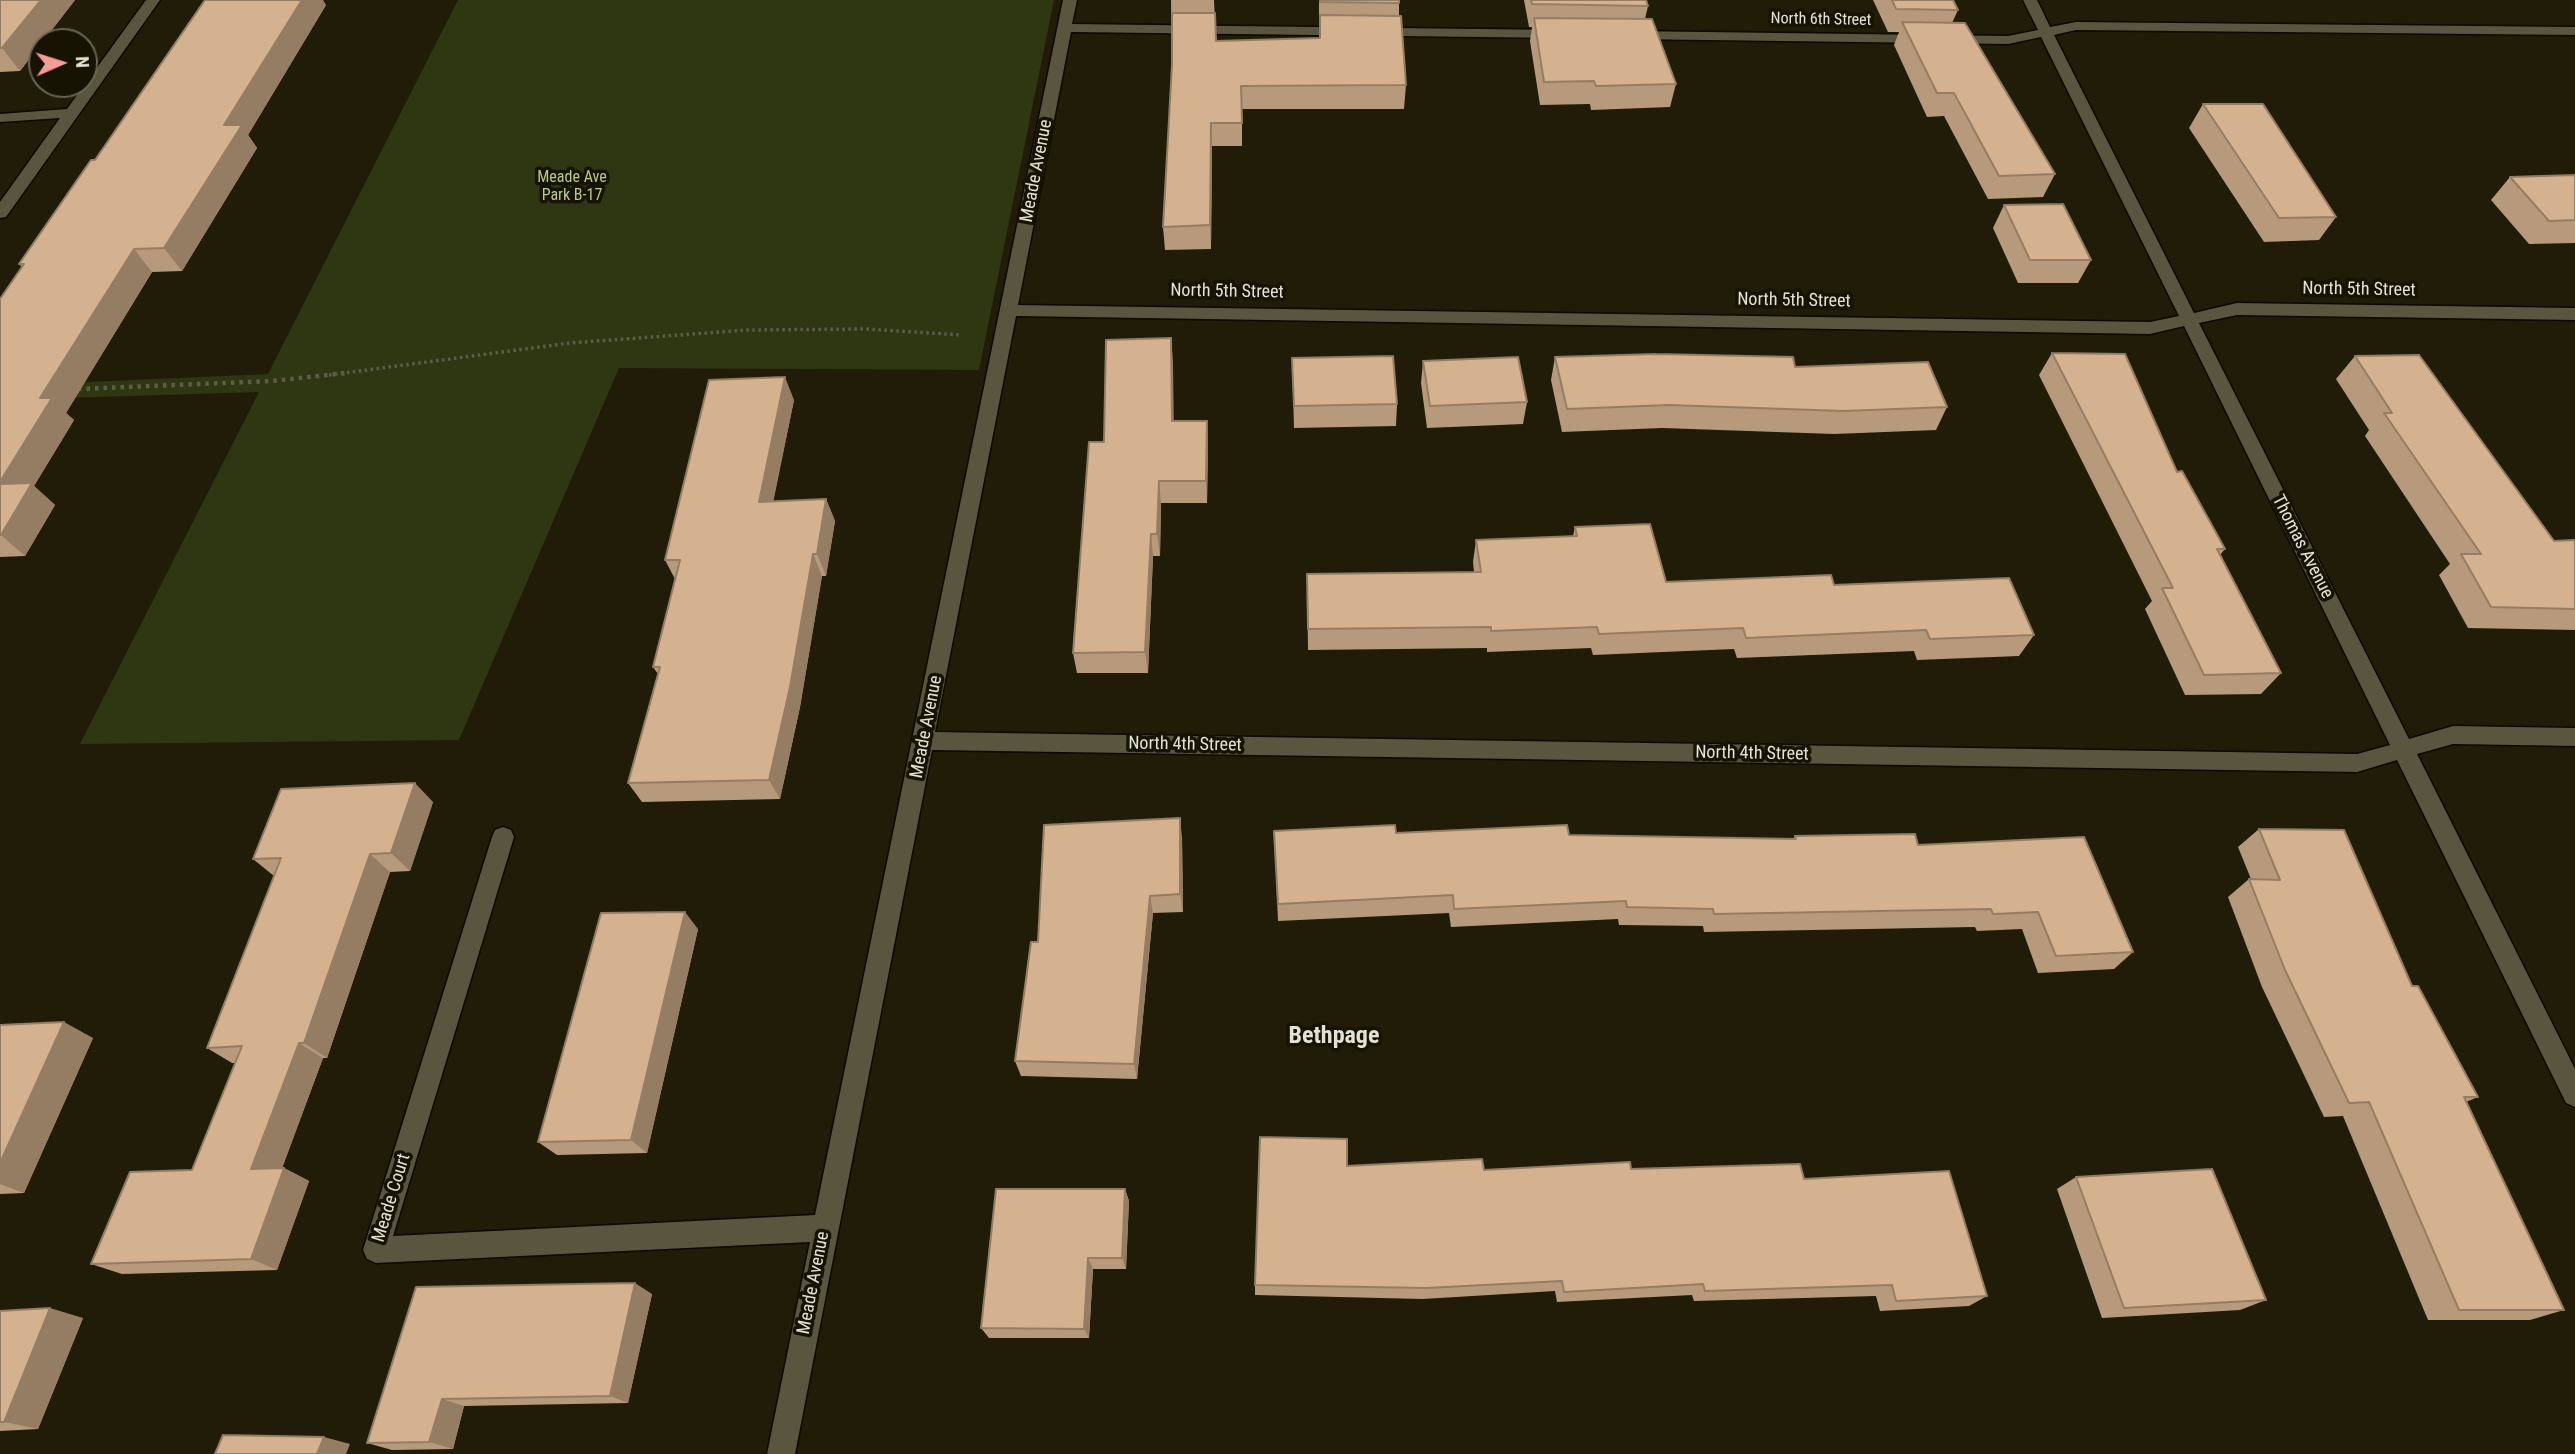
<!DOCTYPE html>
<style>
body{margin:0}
#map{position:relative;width:2575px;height:1454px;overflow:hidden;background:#201c08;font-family:"Roboto Condensed",sans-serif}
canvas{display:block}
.north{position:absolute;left:28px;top:28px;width:70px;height:70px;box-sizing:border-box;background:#171302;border:2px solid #696656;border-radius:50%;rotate:87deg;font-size:19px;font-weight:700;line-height:28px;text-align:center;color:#e4e2d5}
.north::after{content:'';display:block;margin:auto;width:24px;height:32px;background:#f59c94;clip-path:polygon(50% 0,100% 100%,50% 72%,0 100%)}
</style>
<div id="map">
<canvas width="2575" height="1454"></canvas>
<div class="north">N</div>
</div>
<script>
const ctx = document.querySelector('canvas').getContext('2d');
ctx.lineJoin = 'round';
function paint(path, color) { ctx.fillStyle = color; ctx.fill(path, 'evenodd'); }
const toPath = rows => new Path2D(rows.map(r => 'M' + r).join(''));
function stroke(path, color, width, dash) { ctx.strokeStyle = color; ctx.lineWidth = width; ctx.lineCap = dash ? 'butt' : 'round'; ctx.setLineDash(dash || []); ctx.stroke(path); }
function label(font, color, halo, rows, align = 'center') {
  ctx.font = font + ' "Roboto Condensed",sans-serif'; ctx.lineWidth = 7; ctx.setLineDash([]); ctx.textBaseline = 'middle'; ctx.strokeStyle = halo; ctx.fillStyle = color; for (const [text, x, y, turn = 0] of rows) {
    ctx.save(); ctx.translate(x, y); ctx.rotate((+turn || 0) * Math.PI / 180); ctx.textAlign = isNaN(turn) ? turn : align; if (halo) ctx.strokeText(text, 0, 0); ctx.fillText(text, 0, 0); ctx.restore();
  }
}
paint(toPath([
 [458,0,1054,0,979,370,619,368,459,740,80,744,259,392,0,400,0,386,268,374]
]), '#2e3712');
const street = toPath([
 [146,0,160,0,6,217,0,218,0,202,60,118,0,122,0,114,67,109,146,0],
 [1063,0,1077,0,1072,24,1560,30,1567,34,1560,38,1071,32,1018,305,2150,322,2179,316,2041,37,2008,44,1630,39,1623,35,1630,31,2008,36,2038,30,2023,0,2037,0,2050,27,2076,22,2575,27,2575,35,2076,30,2054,35,2194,313,2237,303,2575,308,2575,320,2237,315,2199,323,2409,739,2453,726,2575,728,2575,746,2453,744,2417,754,2575,1069,2575,1107,2566,1103,2397,760,2357,772,932,750,795,1454,767,1454,810,1242,376,1263,367,1259,363,1250,492,837,495,830,503,827,511,830,514,837,393,1236,815,1215,1063,0],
 [1016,316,2150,334,2184,326,2390,745,2357,754,935,732,1016,316]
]);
stroke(street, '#0a0700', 3);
stroke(toPath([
 [329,375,570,343,748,330,865,329,962,335]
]), '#5f5c4a', 3.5, [2.5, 3.5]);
stroke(toPath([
 [78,389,272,381,346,373]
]), '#5f5c4a', 4.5, [3.5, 5]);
paint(street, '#59553f');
paint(toPath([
 [0,0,75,0,20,71,0,72],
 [1171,0,1214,0,1216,41,1319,38,1319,0,1399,0,1399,16,1406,85,1404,109,1242,109,1242,146,1212,146,1211,249,1165,250,1163,227,1172,65],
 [1524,0,1646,0,1648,6,1645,19,1676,84,1670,107,1591,110,1590,104,1540,105,1530,41,1532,27,1529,27],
 [1873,0,1953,0,1958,10,1952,23,2055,174,2043,197,1988,199,1944,116,1927,117,1894,45,1899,32,1888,32],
 [326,5,248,135,257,148,182,271,152,272,66,413,74,420,34,486,55,505,25,556,0,557,0,299,22,267,19,264,95,160],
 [2203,104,2336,217,2319,240,2264,242,2189,128],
 [2575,175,2575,243,2529,244,2491,200,2510,177],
 [2004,205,2091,260,2078,283,2018,283,1993,228],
 [2052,353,2177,472,2225,549,2220,555,2281,673,2261,694,2185,695,2145,609,2152,601,2039,375],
 [2355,356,2554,541,2575,540,2575,630,2468,628,2439,575,2450,564,2365,436,2369,430,2336,379],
 [1555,357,1795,367,1947,407,1936,430,1834,434,1662,428,1562,432,1551,380],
 [1292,358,1397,404,1396,426,1294,428],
 [1173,361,1173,421,1207,421,1208,443,1207,503,1161,503,1160,556,1153,556,1148,673,1077,673,1073,653,1104,442],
 [1423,361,1527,402,1523,424,1427,428,1421,383],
 [794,400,773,501,826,499,835,521,826,576,822,576,800,707,780,799,642,802,628,783,658,674,653,667,675,579,665,560],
 [1575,527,1666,582,1834,585,2034,635,2019,656,1917,660,1914,651,1737,658,1734,649,1593,655,1591,648,1487,652,1487,648,1308,650,1307,574,1474,572,1473,562,1476,540,1573,536],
 [433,802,410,871,390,872,327,1058,323,1058,282,1168,284,1168,309,1181,277,1270,122,1274,91,1264,192,1170,235,1063,232,1063,207,1048,274,876,253,859],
 [2259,829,2412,986,2478,1097,2466,1102,2564,1310,2530,1320,2428,1320,2343,1116,2324,1117,2262,987,2228,897,2249,879,2251,879,2238,847],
 [1274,831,1793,839,1795,836,1918,845,2133,952,2114,969,2038,973,2022,929,1977,931,1975,927,1704,932,1703,926,1619,925,1618,919,1451,927,1449,913,1278,921],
 [1182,837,1183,912,1153,913,1137,1079,1021,1076,1015,1061,1038,942],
 [698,929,647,1153,557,1155,538,1142],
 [0,1025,93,1038,24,1193,0,1194],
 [1347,1166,1484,1170,1631,1169,1804,1179,1987,1296,1969,1306,1880,1311,1876,1296,1694,1301,1692,1295,1557,1302,1555,1291,1423,1299,1255,1295,1255,1285],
 [2076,1177,2266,1300,2240,1310,2102,1318,2057,1189],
 [1125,1189,1129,1201,1126,1269,1093,1269,1089,1338,989,1338,981,1328],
 [416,1287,652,1294,628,1403,464,1406,453,1449,392,1450,367,1443],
 [0,1311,83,1318,38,1429,0,1431]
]), '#b7997b');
paint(toPath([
 [41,0,75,0,20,71,2,48],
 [302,0,323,0,326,5,248,135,257,148,182,271,164,248,224,125],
 [1211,123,1212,146,1211,249,1210,225],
 [134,249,152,272,66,413,74,420,34,486,55,505,25,556,1,535,0,482,40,398],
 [1171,338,1173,361,1174,443,1172,421],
 [785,377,794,400,769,523,759,502],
 [1207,421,1208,443,1207,503,1206,481],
 [1159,481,1161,503,1160,556,1157,534],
 [826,499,835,521,826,576,817,554],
 [1151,534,1153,556,1148,673,1145,652],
 [813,554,822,576,800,707,780,799,769,780],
 [415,783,433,802,410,871,391,853],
 [1180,818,1182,837,1183,912,1180,894],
 [370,854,390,872,327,1058,304,1043],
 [1150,896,1153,913,1137,1079,1134,1064],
 [685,912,698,929,647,1153,631,1140],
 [64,1022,93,1038,24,1193,0,1184,0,1163],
 [299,1043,323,1058,277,1182,251,1169],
 [284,1168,309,1181,277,1270,251,1259],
 [1125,1189,1129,1201,1126,1269,1122,1258],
 [1088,1258,1093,1269,1089,1338,1084,1329],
 [635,1283,652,1294,628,1403,610,1396],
 [50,1308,83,1318,38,1429,4,1422],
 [442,1399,464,1406,453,1449,429,1442],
 [324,1437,350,1444,346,1454,317,1454]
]), '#957d64');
const building = toPath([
 [0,0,41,0,2,48,0,48,0,0],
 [205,0,302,0,224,125,242,125,164,248,134,249,40,398,52,398,0,482,0,299,24,264,19,264,91,160,95,160,205,0],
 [1320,0,1399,0,1399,3,1320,2,1320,0],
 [1531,0,1646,0,1648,6,1532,4,1531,0],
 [1892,0,1953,0,1958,10,1896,9,1892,0],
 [1172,13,1215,13,1216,41,1320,38,1320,15,1401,16,1406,85,1241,86,1242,123,1211,123,1210,225,1163,227,1172,65,1172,13],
 [1534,18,1652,19,1676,84,1596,86,1594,81,1544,82,1534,18],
 [1902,22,1965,23,2055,174,1999,176,1954,93,1937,93,1902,22],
 [2203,104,2263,104,2336,217,2279,218,2203,104],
 [2575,175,2575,220,2549,221,2510,177,2575,175],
 [2063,204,2091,260,2030,260,2004,205,2063,204],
 [1171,338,1172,421,1207,421,1206,481,1159,481,1157,534,1151,534,1145,652,1073,653,1089,442,1104,442,1106,340,1171,338],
 [2052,353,2125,354,2177,472,2182,471,2225,549,2217,549,2281,673,2204,675,2162,588,2173,588,2052,353],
 [1656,354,1793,357,1795,367,1928,362,1947,407,1844,411,1669,405,1567,409,1555,357,1656,354],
 [2419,355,2554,541,2575,540,2575,609,2491,607,2461,554,2481,554,2384,413,2392,413,2355,356,2419,355],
 [1393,356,1397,404,1294,406,1292,358,1393,356],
 [1518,357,1527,402,1430,406,1423,361,1518,357],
 [785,377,759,502,826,499,817,554,813,554,790,687,769,780,628,783,660,667,653,667,680,560,665,560,709,380,785,377],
 [32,483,1,535,0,535,0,484,32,483],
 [1650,524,1666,582,1831,575,1834,585,2009,578,2034,635,1930,639,1926,630,1746,638,1743,628,1599,634,1597,627,1491,631,1491,627,1308,629,1307,574,1481,572,1476,540,1577,536,1575,527,1650,524],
 [415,783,391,853,370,854,304,1043,299,1043,251,1169,284,1168,251,1259,91,1264,130,1172,192,1170,242,1046,207,1048,281,858,253,859,281,789,415,783],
 [1180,818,1180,894,1150,896,1134,1064,1015,1061,1031,942,1038,942,1044,825,1180,818],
 [1395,825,1396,833,1567,825,1569,835,1796,839,1795,836,1915,834,1918,845,2084,837,2133,952,2056,956,2038,912,1993,914,1991,909,1714,914,1713,909,1627,907,1626,901,1454,909,1453,895,1278,904,1274,831,1395,825],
 [2259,829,2344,830,2412,986,2418,986,2478,1097,2464,1097,2564,1310,2459,1310,2369,1102,2349,1103,2285,970,2249,879,2280,880,2259,829],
 [685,912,631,1140,538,1142,601,913,685,912],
 [64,1022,0,1163,0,1025,64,1022],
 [1260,1137,1347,1139,1347,1166,1482,1159,1484,1170,1630,1162,1631,1169,1800,1164,1804,1179,1949,1171,1987,1296,1896,1301,1892,1285,1705,1291,1703,1284,1564,1292,1562,1281,1426,1288,1255,1285,1260,1137],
 [2212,1169,2266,1300,2124,1308,2076,1177,2212,1169],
 [996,1189,1125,1189,1122,1258,1088,1258,1084,1329,981,1328,996,1189],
 [635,1283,610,1396,442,1399,429,1442,367,1443,416,1287,635,1283],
 [50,1308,4,1422,0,1422,0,1311,50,1308],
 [223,1435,324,1437,317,1454,215,1454,223,1435]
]);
paint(building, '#d5b28f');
stroke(building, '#957d64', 2);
label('16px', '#e4e2d5', '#171302', [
 ["North 6th Street",1821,20,1]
]);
label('16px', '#b9cb87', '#171302', [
 ["Meade Ave",572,178],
 ["Park B-17",572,196]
]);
label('18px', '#e4e2d5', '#171302', [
 ["Meade Avenue",1037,171,-79],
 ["North 5th Street",2359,290,1],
 ["North 5th Street",1227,292,1],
 ["North 5th Street",1794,301,1],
 ["Thomas Avenue",2302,547,63],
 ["Meade Avenue",927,727,-79],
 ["North 4th Street",1185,745,1],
 ["North 4th Street",1752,754,1],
 ["Meade Court",392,1198,-73],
 ["Meade Avenue",814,1283,-79]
]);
label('bold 24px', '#e4e2d5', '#171302', [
 ["Bethpage",1334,1037]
]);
</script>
